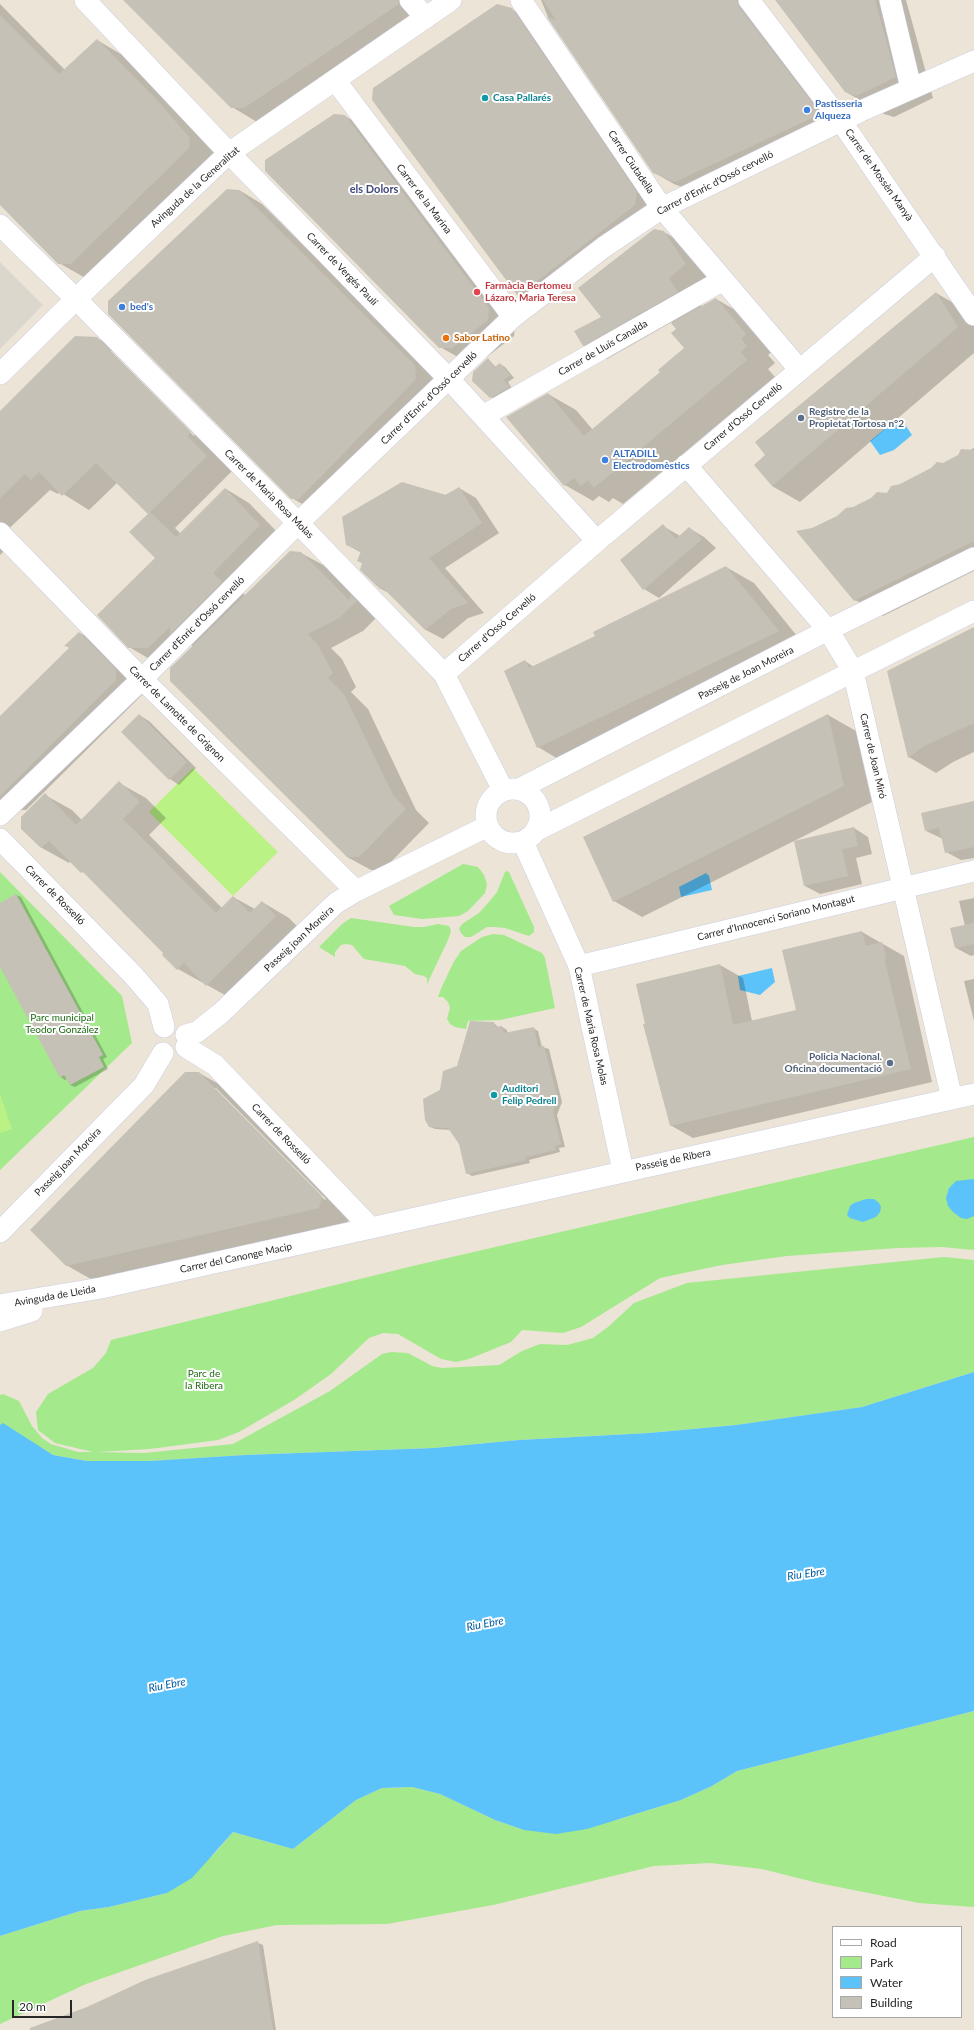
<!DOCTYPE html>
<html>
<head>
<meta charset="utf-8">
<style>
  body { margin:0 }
  #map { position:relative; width:974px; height:2030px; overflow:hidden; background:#ece4d6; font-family:Lato,sans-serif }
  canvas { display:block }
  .legend { position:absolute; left:832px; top:1926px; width:130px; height:92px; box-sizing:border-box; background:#fff; border:1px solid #a9a9a9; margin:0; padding:5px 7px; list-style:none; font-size:12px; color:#272727 }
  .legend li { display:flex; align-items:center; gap:8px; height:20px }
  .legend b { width:20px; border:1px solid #a9a9a9 }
  .scale { position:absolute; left:12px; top:2000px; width:60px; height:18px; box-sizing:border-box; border:2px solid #272727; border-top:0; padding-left:5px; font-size:12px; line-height:14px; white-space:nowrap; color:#272727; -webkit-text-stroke:3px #fff; paint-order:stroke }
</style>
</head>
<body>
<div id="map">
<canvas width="974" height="2030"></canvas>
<ul class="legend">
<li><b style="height:5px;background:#fff"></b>Road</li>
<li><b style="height:11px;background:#a4e98c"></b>Park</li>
<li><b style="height:11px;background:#5cc3fa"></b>Water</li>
<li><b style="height:11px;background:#c6c1b6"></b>Building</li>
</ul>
<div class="scale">20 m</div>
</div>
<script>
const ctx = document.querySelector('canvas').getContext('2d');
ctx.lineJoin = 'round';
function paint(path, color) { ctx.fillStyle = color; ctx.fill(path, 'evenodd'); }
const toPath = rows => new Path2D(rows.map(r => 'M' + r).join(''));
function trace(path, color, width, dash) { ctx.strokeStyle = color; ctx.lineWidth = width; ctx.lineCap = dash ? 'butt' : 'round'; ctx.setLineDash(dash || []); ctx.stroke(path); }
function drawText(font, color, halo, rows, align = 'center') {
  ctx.font = font + ' Lato,sans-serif'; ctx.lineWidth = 4; ctx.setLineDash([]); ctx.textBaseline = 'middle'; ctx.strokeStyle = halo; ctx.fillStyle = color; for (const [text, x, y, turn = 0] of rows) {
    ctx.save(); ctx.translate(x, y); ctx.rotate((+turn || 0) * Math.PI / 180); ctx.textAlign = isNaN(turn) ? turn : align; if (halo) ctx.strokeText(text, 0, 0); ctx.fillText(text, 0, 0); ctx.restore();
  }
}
paint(toPath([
  [463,864,478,867,484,875,487,884,485,893,468,911,459,916,422,919,394,915,389,906],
  [507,871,509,872,534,927,534,932,529,936,505,928,494,927,487,927,471,937,465,937,461,933,459,929,462,924,479,913,489,902,497,892,505,872],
  [0,872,122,996,132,1043,0,1170],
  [351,918,414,927,424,927,438,924,449,926,451,931,448,940,427,984,427,978,424,976,415,974,405,966,364,959,352,945,346,944,341,945,335,952,335,957,319,947,342,924],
  [493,934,504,935,542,953,545,958,555,1008,500,1020,468,1021,466,1029,455,1027,450,1024,447,1019,450,1008,448,1002,443,997,438,997,441,989,453,963,461,951,482,937],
  [974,1137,974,1250,942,1247,898,1248,787,1256,722,1265,660,1278,581,1327,563,1333,522,1330,511,1342,469,1359,456,1362,441,1359,398,1334,383,1333,369,1338,331,1374,294,1400,239,1432,218,1440,150,1449,96,1452,144,1453,233,1444,330,1391,382,1354,391,1352,408,1353,432,1366,442,1368,499,1365,522,1351,540,1344,567,1345,593,1338,608,1327,634,1303,687,1283,944,1257,974,1260,974,1372,862,1407,736,1425,649,1433,519,1440,434,1448,245,1455,149,1461,87,1461,53,1455,0,1425,0,1395,3,1394,19,1401,32,1426,42,1438,51,1444,78,1452,93,1452,55,1443,38,1430,36,1412,48,1394,93,1368,106,1353,111,1340,417,1265],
  [974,1711,974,1907,919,1903,818,1883,762,1869,710,1863,654,1866,493,1905,387,1924,277,1925,223,1936,86,1984,0,2024,0,1936,80,1911,109,1907,167,1893,214,1854,233,1832,293,1849,356,1800,382,1788,412,1787,440,1794,495,1820,524,1830,617,1820,681,1800,712,1786,737,1771]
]), '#a4e98c');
paint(toPath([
  [193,768,278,852,233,896,149,812],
  [0,1094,12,1129,0,1133]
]), '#bbf286');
paint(toPath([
  [0,262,43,305,0,349]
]), '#dbd7cd');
paint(toPath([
  [902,420,912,435,894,450,880,455,870,441,887,427],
  [706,873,709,876,712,890,681,897,679,887],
  [772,968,775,982,760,995,740,990,738,976],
  [974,1179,974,1216,967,1219,961,1218,953,1212,948,1206,946,1198,949,1188,956,1181],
  [866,1199,874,1199,879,1203,881,1207,880,1212,876,1217,863,1222,850,1218,847,1215,850,1206,854,1203],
  [974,1372,974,1711,737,1771,712,1786,681,1800,587,1829,556,1834,524,1830,495,1820,440,1794,412,1787,382,1788,356,1800,293,1849,233,1832,192,1878,167,1893,109,1907,80,1911,0,1936,0,1425,3,1423,53,1455,87,1461,149,1461,245,1455,434,1448,519,1440,649,1433,736,1425,862,1407]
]), '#5cc3fa');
paint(toPath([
  [125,0,401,0,414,14,257,122,232,107],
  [541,0,746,0,834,129,696,193,674,184,653,172,548,17],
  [776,0,906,0,933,98,894,117,884,114,846,92],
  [0,4,65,70,97,40,124,56,217,155,87,279,59,263,0,204],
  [511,9,531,20,655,204,537,306,519,295],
  [345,116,372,132,515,325,514,336,479,363,467,362,440,347],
  [239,190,262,204,437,379,314,511,292,498],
  [664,232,688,246,710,278,692,292,702,307,716,299,744,315,773,351,768,355,775,363,768,369,775,377,623,504,613,498,609,502,599,496,593,501,565,485,548,394,576,410,593,430,662,372,686,348,677,329,672,322,607,359,583,345],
  [936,293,964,309,974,325,974,353,800,502,772,486],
  [97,338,123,353,232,471,175,528,181,534,226,489,249,503,283,538,236,587,246,596,301,553,325,566,359,601,379,615,363,631,331,648,342,659,356,687,351,692,368,709,416,810,429,823,383,870,371,870,347,857,193,646,189,644,153,661,129,647,157,558,150,514,117,483,89,510,60,492,58,494,50,490,0,537,0,413],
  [109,351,112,351,195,435,194,436],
  [488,359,496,367,500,364,505,367,514,378,508,382,513,390,495,400,491,397],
  [974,448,974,571,883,616,855,600,813,529,887,494,901,485],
  [459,488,476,498,499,533,445,568,484,613,468,618,443,639,426,630,391,594,381,589,363,563,362,553,347,545],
  [663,526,680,536,689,528,704,537,716,548,659,598,644,589],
  [0,542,7,548,0,555],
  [726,567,754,583,806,647,565,763,538,747,525,661,534,667,596,637],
  [974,628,974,752,953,762,936,773,909,757],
  [80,633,105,648,142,685,142,695,26,810,17,810,0,801,0,718,70,648,66,646],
  [139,715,149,721,196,768,179,785,170,779,122,732],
  [828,715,856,731,872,802,642,917,614,901],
  [119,783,146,798,166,818,149,835,222,908,233,897,255,909,262,902,289,918,302,931,234,1000,178,969,165,953,88,876,70,861,69,863,42,848,22,829,45,795,72,810,82,820],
  [974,802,974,858,961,860,946,852,943,839,926,831],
  [854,828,868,837,872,854,856,858,862,884,820,894,805,886],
  [16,895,21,897,107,1057,103,1059,108,1069,75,1087,70,1085,67,1079,65,1080,61,1077,0,964,0,904],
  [974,898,974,955,971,956,956,948,965,926,959,901],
  [862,932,904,956,932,1082,693,1138,670,1125,720,965,743,978,752,1021,797,1011],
  [974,979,974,1021,964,981],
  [494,1023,499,1028,502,1027,507,1030,508,1034,533,1028,538,1031,542,1047,549,1049,562,1102,557,1115,565,1147,559,1148,560,1152,529,1160,530,1163,472,1176,467,1173,460,1144,451,1130,435,1129,430,1127,440,1091],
  [199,1073,228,1089,351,1214,347,1224,96,1282,66,1265],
  [214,1088,216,1088,326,1199,325,1200],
  [258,1943,263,1945,276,2030,32,2030]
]), '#0003');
paint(toPath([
  [123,0,398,0,399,4,244,108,231,108],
  [543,0,737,0,739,7,816,108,814,117,675,182,653,173,547,17,556,20],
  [775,0,875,0,896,77,856,96,845,92],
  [497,4,512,8,637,192,635,205,518,296,372,100,373,88],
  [0,15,59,74,97,39,155,98,190,138,189,148,71,264,58,264,0,205],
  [334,114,345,115,489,308,488,320,452,348,439,348,265,171,265,160],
  [227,189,239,190,415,365,416,379,299,499,291,499,108,314,108,301],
  [654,229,664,231,686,264,669,278,678,292,583,346,574,331,601,317,578,288],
  [936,292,958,327,772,486,754,465,765,455,755,442],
  [716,298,746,334,741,339,747,346,741,352,747,360,594,488,588,480,581,486,574,478,564,486,506,417,548,393,584,436,660,372,658,370,684,348,671,333,676,329,671,323],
  [75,336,97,337,191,432,187,436,207,456,148,514,96,463,62,496,39,472,31,480,25,474,0,498,0,411],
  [488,358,495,367,500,363,510,375,504,380,510,387,490,398,472,381,473,372],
  [961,449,974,450,974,541,854,601,796,531,812,528,837,516,846,508,853,507,871,498,877,492,887,493,891,486,900,484,931,468,937,462,943,463,958,455],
  [402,482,446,495,459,487,482,523,429,558,468,603,451,609,425,630,383,588,380,589,360,570,362,563,357,561,361,551,346,545,342,517],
  [225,488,260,525,213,573,222,582,170,634,170,627,148,648,128,648,97,615,155,558,129,532,150,512,176,537],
  [663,524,676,539,689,527,702,539,643,590,620,560],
  [290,551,301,552,349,600,351,595,357,601,339,618,308,634,318,645,333,673,328,678,344,694,393,795,406,809,359,857,347,857,170,681,170,668],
  [726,566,779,631,537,748,504,671,525,660,529,668,595,636,593,632],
  [974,627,974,723,924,746,908,758,887,671],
  [79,632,116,669,116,680,0,796,0,716,70,647,64,646],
  [139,714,187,762,169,780,121,732],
  [828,714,844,786,613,902,583,837],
  [119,781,140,802,123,819,216,913,233,896,250,913,262,901,276,916,206,986,184,963,177,970,162,955,163,953,83,872,81,873,49,841,41,848,21,829,21,817,45,793,76,825],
  [974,801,974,847,945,853,939,828,925,831,921,813],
  [854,827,858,846,842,849,848,876,804,886,794,841],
  [16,894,103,1055,99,1057,104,1067,70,1085,64,1075,60,1078,0,967,0,903],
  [974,923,974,944,955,948,950,928],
  [862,931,866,946,882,942,886,956,885,962,911,1069,670,1126,643,1024,645,1024,636,984,720,964,733,1025,796,1010,782,950],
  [470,1021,494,1022,495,1027,502,1026,504,1033,534,1027,538,1047,544,1046,558,1099,553,1112,561,1144,555,1146,556,1150,525,1157,526,1160,466,1174,459,1144,448,1128,429,1127,425,1120,423,1099,440,1090,443,1071,457,1066],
  [185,1072,199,1072,322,1196,319,1208,66,1266,30,1230],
  [258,1941,273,2030,30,2030,30,2028,87,2007,145,1980]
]), '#c6c1b6');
const minor = toPath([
  [85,0,229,153,449,379,597,541],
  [410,0,426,18],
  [521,0,662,208,799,369],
  [749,0,841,121,974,315],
  [890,0,911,88],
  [335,80,513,317],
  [0,225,76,299,298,523,444,674,503,790],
  [0,374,76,299,229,153,451,0],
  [483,416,723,280],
  [686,465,828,630,853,671,952,1099],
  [0,533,142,679,356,891],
  [444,674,597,541,935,256],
  '486 816a27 27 0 1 1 54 0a27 27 0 1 1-54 0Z',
  [519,789,828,630,974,558],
  [0,815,142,679,298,523,513,317,604,247,662,208,861,111,974,61],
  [537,830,974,611],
  [0,839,134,976,158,1004,164,1027],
  [523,842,579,966,623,1171],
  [579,966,974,871],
  [186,1035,197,1032,221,1013,336,903,356,891,488,826],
  [186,1047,215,1065,371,1228],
  [0,1232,144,1085,163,1053],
  [0,1305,101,1288,974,1094],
  [0,1321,32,1311]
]);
trace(minor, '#cbcee2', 22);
trace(minor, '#fff', 21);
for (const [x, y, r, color] of [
  [485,98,4,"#0f9aa8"],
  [807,110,4,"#3f7fe0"],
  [477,292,4,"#e0444e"],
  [122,307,4,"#3f7fe0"],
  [446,338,4,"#e8710a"],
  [801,418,4,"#5c6f8a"],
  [605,460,4,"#3f7fe0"],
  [890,1063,4,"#5c6f8a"],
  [494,1095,4,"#0f9aa8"]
]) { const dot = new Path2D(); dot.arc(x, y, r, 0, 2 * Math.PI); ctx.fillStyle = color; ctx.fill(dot); trace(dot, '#fff', 1.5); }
drawText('bold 10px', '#0d838f', '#fff', [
  ["Casa Pallarés",493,98],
  ["Auditori",502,1089],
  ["Felip Pedrell",502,1101]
], 'left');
drawText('bold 10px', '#366cbe', '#fff', [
  ["Pastisseria",815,104],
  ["Alqueza",815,116],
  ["bed's",130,307],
  ["ALTADILL",613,454],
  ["Electrodomèstics",613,466]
], 'left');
drawText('10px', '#272727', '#fff', [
  ["Carrer Ciutadella",631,162,56],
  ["Carrer de Mossèn Manyà",879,175,55],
  ["Carrer d'Enric d'Ossó cervelló",715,183,-27],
  ["Avinguda de la Generalitat",195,187,-42],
  ["Carrer de la Marina",424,199,53],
  ["Carrer de Vergés Paulí",342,269,46],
  ["Carrer de Lluís Canalda",603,348,-30],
  ["Carrer d'Enric d'Ossó cervelló",429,398,-44],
  ["Carrer d'Ossó Cervelló",743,417,-40],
  ["Carrer de Maria Rosa Molas",269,494,45],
  ["Carrer d'Enric d'Ossó cervelló",197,624,-45],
  ["Carrer d'Ossó Cervelló",497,628,-41],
  ["Passeig de Joan Moreira",746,673,-27],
  ["Carrer de Lamotte de Grignon",177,714,45],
  ["Carrer de Joan Miró",873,756,77],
  ["Carrer de Rosselló",55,895,45],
  ["Carrer d'Innocenci Soriano Montagut",776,918,-14],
  ["Passeig joan Moreira",299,939,-43],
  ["Carrer de Maria Rosa Molas",591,1026,77],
  ["Carrer de Rosselló",281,1134,46],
  ["Passeig de Ribera",673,1160,-12],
  ["Passeig joan Moreira",68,1162,-46],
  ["Carrer del Canonge Macip",236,1258,-12],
  ["Avinguda de Lleida",55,1296,-10]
]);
drawText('bold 10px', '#be3a42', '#fff', [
  ["Farmàcia Bertomeu",485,286],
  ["Lázaro, Maria Teresa",485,298]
], 'left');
drawText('bold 10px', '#c56008', '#fff', [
  ["Sabor Latino",454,338]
], 'left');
drawText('bold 10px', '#4e5e75', '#fff', [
  ["Registre de la",809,412],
  ["Propietat Tortosa n°2",809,424],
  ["Policia Nacional.",882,1057,"right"],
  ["Oficina documentació",882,1069,"right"]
], 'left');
drawText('10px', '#1c6912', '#fff', [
  ["Parc municipal",62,1018],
  ["Teodor González",62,1030],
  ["Parc de",204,1374],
  ["la Ribera",204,1386]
]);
drawText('bold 11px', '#43497b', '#fff', [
  ["els Dolors",374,189]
]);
drawText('italic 11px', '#005ca1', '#fff', [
  ["Riu Ebre",806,1574,-8],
  ["Riu Ebre",485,1624,-11],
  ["Riu Ebre",167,1685,-11]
]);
</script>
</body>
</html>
